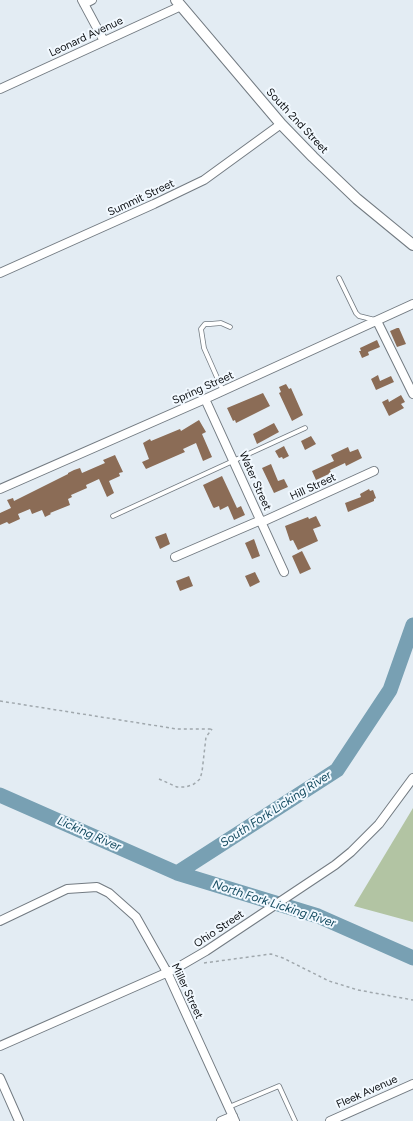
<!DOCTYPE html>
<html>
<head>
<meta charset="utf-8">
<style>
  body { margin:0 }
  canvas { display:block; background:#e3ecf3 }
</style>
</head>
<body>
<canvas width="413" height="1121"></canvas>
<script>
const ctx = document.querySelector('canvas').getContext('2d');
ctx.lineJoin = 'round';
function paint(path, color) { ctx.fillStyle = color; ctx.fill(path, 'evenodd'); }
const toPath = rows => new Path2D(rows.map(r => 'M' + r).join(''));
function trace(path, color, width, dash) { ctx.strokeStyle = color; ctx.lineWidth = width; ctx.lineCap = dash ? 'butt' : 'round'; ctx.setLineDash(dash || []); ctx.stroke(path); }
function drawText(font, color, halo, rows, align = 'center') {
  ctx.font = font + ' Figtree,sans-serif'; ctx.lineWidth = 4; ctx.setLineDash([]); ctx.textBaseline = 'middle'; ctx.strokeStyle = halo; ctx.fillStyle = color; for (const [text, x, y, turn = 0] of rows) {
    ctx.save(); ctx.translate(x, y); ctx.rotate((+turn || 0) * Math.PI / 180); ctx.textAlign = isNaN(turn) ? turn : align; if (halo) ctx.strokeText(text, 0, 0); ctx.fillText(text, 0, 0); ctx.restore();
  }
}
paint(toPath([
  [413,808,413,922,354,906]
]), '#b2c4a3');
trace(toPath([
  [0,795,177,873,318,916,413,958],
  [177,873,337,770,390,690,413,625]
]), '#78a0b3', 15);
paint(toPath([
  [397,328,399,328,406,344,397,347,390,331],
  [377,340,380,347,368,352,369,355,362,358,359,351,361,351,360,348],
  [378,375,380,381,391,376,394,382,376,390,371,379],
  [286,384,289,389,291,388,303,415,292,421,279,393,281,392,279,387],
  [263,393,270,406,236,423,235,420,233,421,227,408],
  [401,395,405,402,401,404,404,408,389,416,382,402,388,399,389,402],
  [199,420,206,432,202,434,212,457,203,461,196,443,183,449,185,452,146,469,142,462,149,459,143,443,150,439,151,441,180,429,181,431],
  [274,423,279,432,257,444,253,434],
  [311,436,316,444,305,450,301,441],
  [284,446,289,456,283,459,282,457,279,458,275,451],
  [348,447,350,452,358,449,362,458,346,466,345,463,330,470,331,473,316,480,312,471,334,461,331,455],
  [115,455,123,472,119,473,120,476,109,481,114,493,107,497,99,479,86,485,87,488,71,495,72,497,68,499,70,505,50,513,51,514,45,517,42,510,32,514,30,509,18,514,20,519,9,524,7,522,0,525,0,513,11,508,7,500,13,498,14,501,68,474,68,473,74,470,80,468,82,473,105,463,103,460],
  [271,464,278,481,284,479,288,487,274,493,262,468],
  [222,476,237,508,241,506,245,515,234,520,228,506,220,510,219,506,214,508,213,507,203,485],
  [369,489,370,491,373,490,376,498,374,499,374,501,348,512,345,503,361,497,360,494],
  [316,516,321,526,313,529,318,541,298,550,293,540,290,541,285,526,308,517,309,519],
  [166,533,170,544,160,549,155,537],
  [254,539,260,556,252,559,245,543],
  [302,551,311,569,300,574,292,556],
  [255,572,260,582,250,587,245,576],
  [189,576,193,586,180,591,176,581]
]), '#8b6c56');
const service = toPath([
  [339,278,356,313,359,316,375,320],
  [223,391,204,348,201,329,205,324,210,324,221,323,230,327],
  [113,516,305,428],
  [229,1107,279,1086,295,1121]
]);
const minor = toPath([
  [82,0,104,41],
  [84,4,92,0],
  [0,89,181,6],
  [0,273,154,204,204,180,281,124],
  [377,321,413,394],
  [205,399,284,572],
  [0,489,205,399,413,304],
  [262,522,374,471],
  [175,557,261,520],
  [0,921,67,889,97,887,109,893,136,917,167,972,235,1121],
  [0,1046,175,969,206,951,335,865,351,852,379,824,413,778],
  [0,1078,19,1121],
  [221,1121,233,1116],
  [330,1121,413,1084]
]);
const tertiary = toPath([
  [176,0,281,124,313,157,357,199,413,245]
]);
trace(service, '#737b82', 5.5);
trace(minor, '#737b82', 10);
trace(tertiary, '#737b82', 12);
trace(toPath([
  [0,701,177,729,212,729],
  [159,779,177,787,186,787,194,784,200,779,202,772,206,737,212,729],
  [204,963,271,954,283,958,329,981,358,990,413,1000]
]), '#a0a8ad', 1.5, [3, 3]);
trace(service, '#fff', 4);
trace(minor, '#fff', 8);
trace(tertiary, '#fff', 10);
drawText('11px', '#0b0e11', '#f2f9ff', [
  ["Leonard Avenue",86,37,-25],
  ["South 2nd Street",297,121,47],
  ["Summit Street",141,198,-25],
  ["Spring Street",203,388,-24],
  ["Water Street",255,481,66],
  ["Hill Street",313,487,-25],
  ["Ohio Street",219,929,-34],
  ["Miller Street",187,991,65],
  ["Fleek Avenue",367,1092,-24]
]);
drawText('italic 12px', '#134a5f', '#f2f9ff', [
  ["South Fork Licking River",276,809,-33],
  ["Licking River",89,834,24],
  ["North Fork Licking River",274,904,18]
]);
</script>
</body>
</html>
